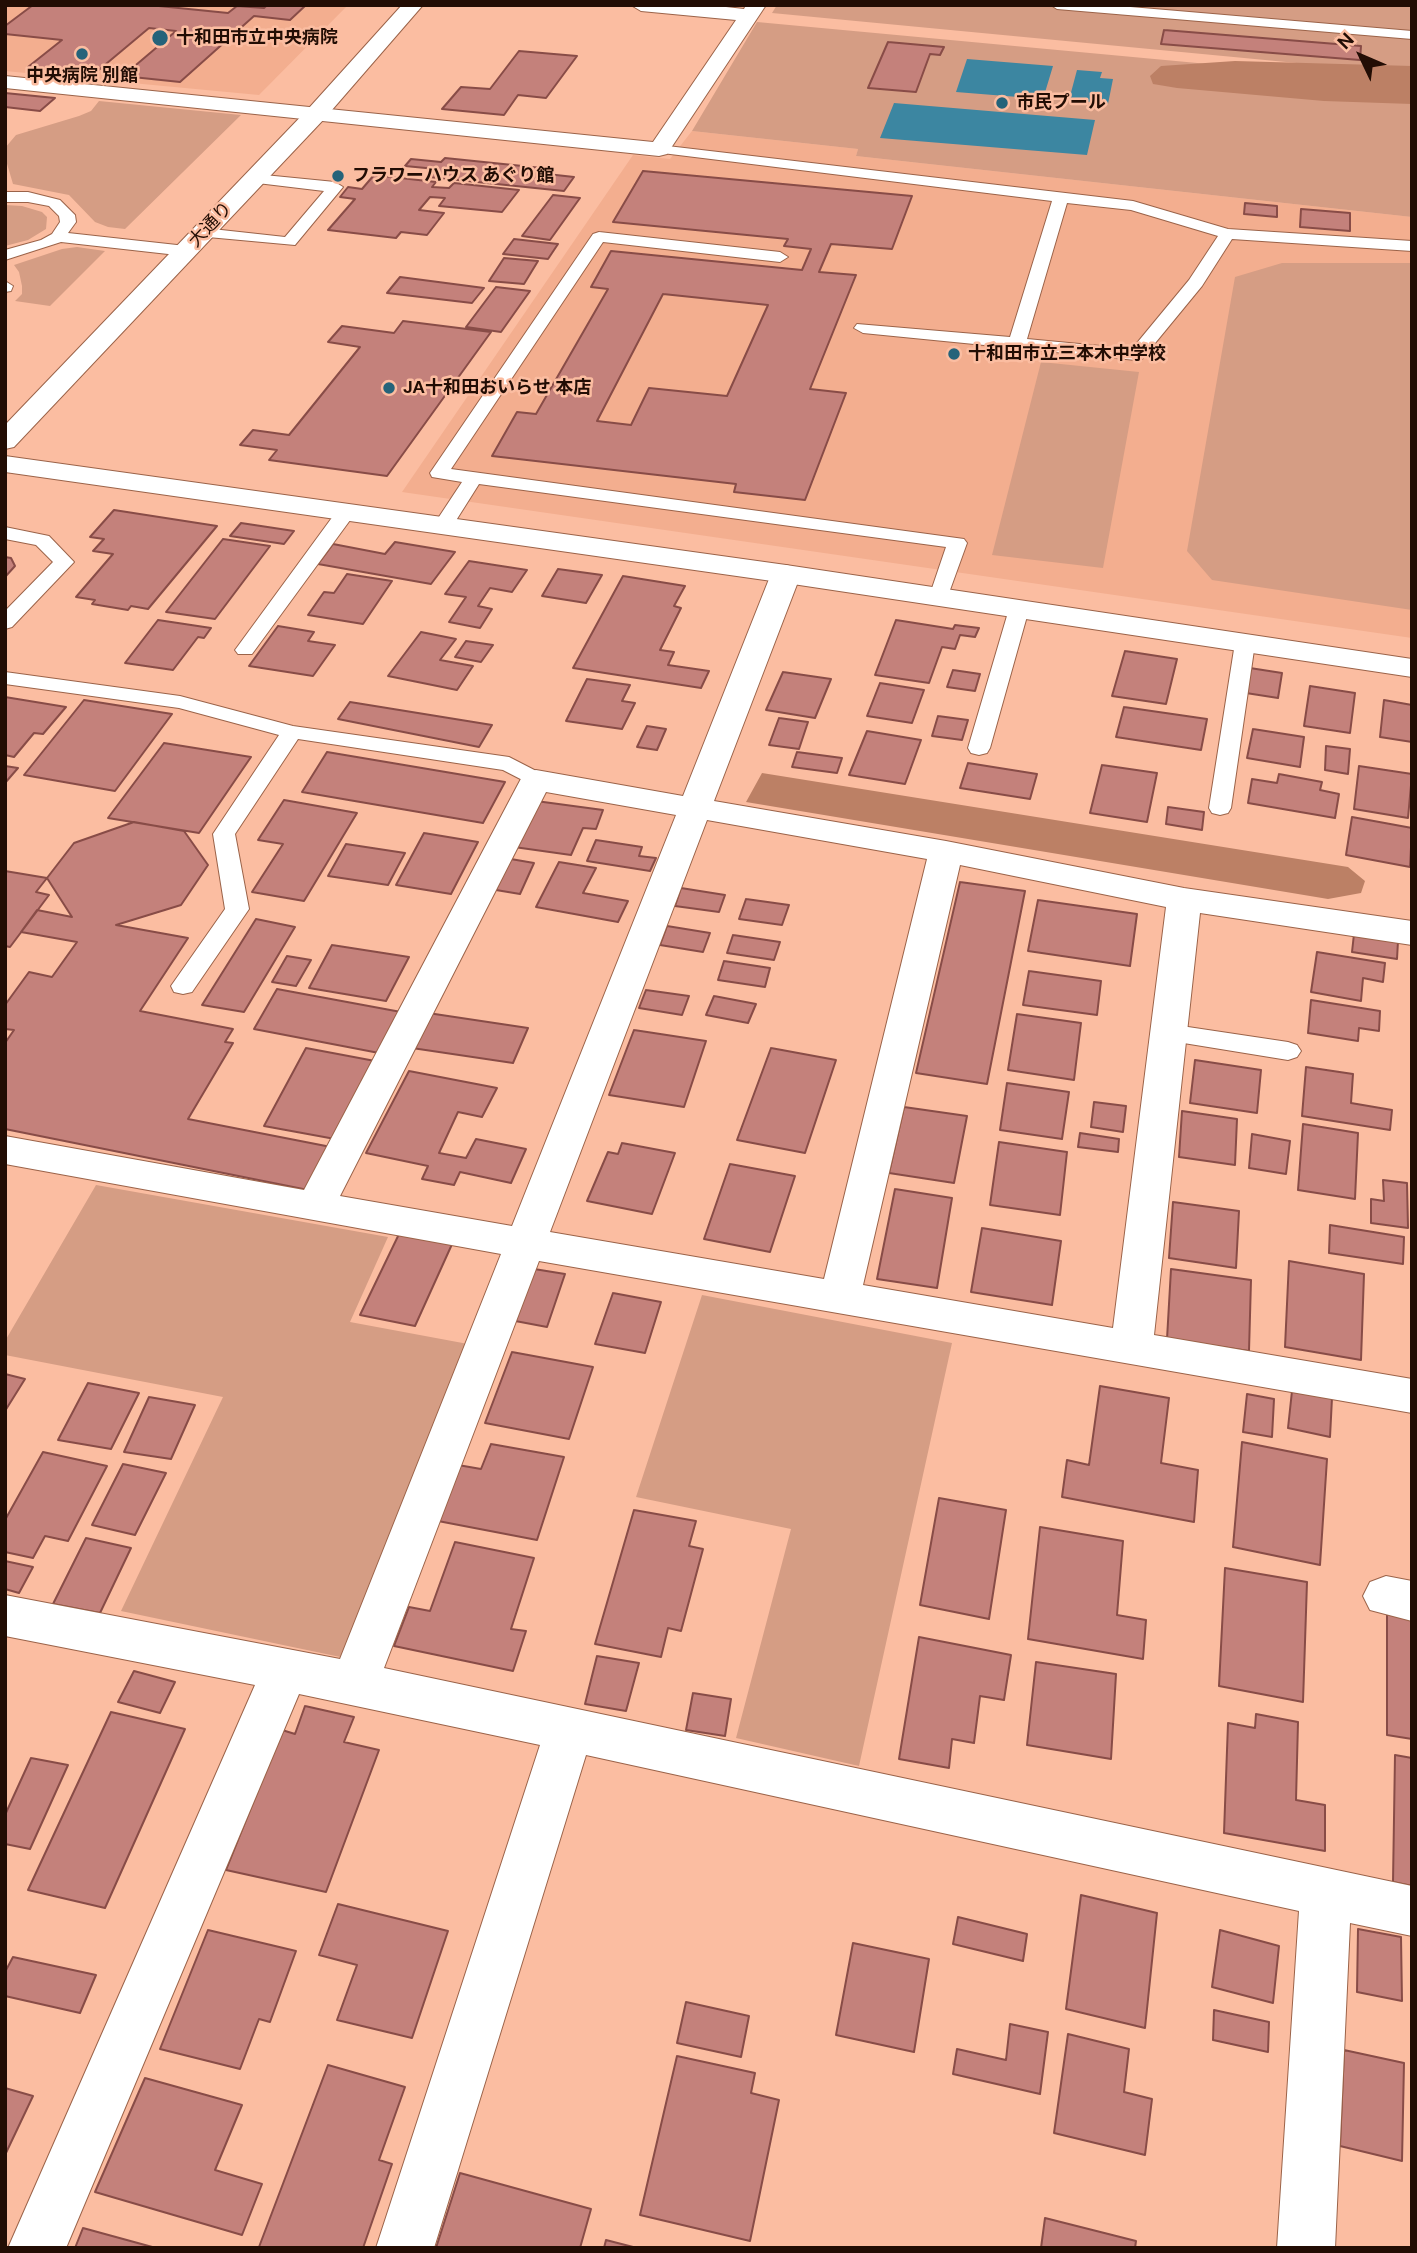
<!DOCTYPE html>
<html>
<head>
<meta charset="utf-8">
<style>
  body { margin:0 }
  #map { position:relative; width:1417px; height:2253px; overflow:hidden; background:#fbbda1; font-family:"DM Sans",sans-serif }
  canvas { display:block }
  .frame { position:absolute; inset:0; border:7px solid #220d04; pointer-events:none }
  .north { position:absolute; left:1326px; top:21px; width:70px; height:70px; -webkit-text-stroke:5px #fbbda1; paint-order:stroke; rotate:314deg; font-size:19px; font-weight:700; line-height:28px; text-align:center; color:#220d04 }
  .north::after { content:''; display:block; margin:auto; width:24px; height:32px; background:#220d04; clip-path:polygon(50% 0,100% 100%,50% 72%,0 100%) }
</style>
</head>
<body>
<div id="map">
<canvas width="1417" height="2253"></canvas>
<div class="frame"></div>
<div class="north">N</div>
</div>
<script>
const ctx = document.querySelector('canvas').getContext('2d');
ctx.lineJoin = 'round';
function paint(path, color) { ctx.fillStyle = color; ctx.fill(path, 'evenodd'); }
const toPath = rows => new Path2D(rows.map(r => 'M' + r).join(''));
function trace(path, color, width, dash) { ctx.strokeStyle = color; ctx.lineWidth = width; ctx.lineCap = dash ? 'butt' : 'round'; ctx.setLineDash(dash || []); ctx.stroke(path); }
function drawText(font, color, halo, rows, align = 'center') {
  ctx.font = font + ' "DM Sans","Noto Sans JP",sans-serif'; ctx.lineWidth = 5; ctx.setLineDash([]); ctx.textBaseline = 'middle'; ctx.strokeStyle = halo; ctx.fillStyle = color; for (const [text, x, y, turn = 0] of rows) {
    ctx.save(); ctx.translate(x, y); ctx.rotate((+turn || 0) * Math.PI / 180); ctx.textAlign = isNaN(turn) ? turn : align; if (halo) ctx.strokeText(text, 0, 0); ctx.fillText(text, 0, 0); ctx.restore();
  }
}
paint(toPath([
  [5,5,348,5,259,95,5,71],
  [692,131,858,149,856,156,1412,217,1412,638,402,492,633,155,670,159]
]), '#f3ae8f');
paint(toPath([
  [777,5,1412,5,1412,74,772,13],
  [757,22,1412,83,1412,217,856,156,858,149,692,131],
  [99,101,241,115,125,229,108,227,95,222,69,195,13,184,5,157,5,148,16,135,79,116,91,111],
  [5,205,22,206,42,212,47,217,46,229,28,240,5,246],
  [77,247,105,251,50,306,15,301,22,294,22,286,19,272,14,265,62,249],
  [1282,263,1412,263,1412,610,1212,580,1187,551,1235,277],
  [1041,362,1139,372,1103,568,992,555],
  [96,1185,388,1237,350,1322,468,1344,345,1658,121,1611,223,1397,5,1355,5,1341],
  [702,1295,952,1343,859,1766,736,1738,791,1529,636,1497]
]), '#d59d84');
paint(toPath([
  [1235,61,1412,66,1412,104,1324,101,1177,88,1153,84,1150,76,1161,66],
  [762,773,1348,867,1365,881,1361,893,1328,899,746,802]
]), '#bc8065');
paint(toPath([
  [967,59,1053,66,1043,99,956,92],
  [1077,70,1102,72,1100,78,1113,79,1108,104,1069,100],
  [894,103,1095,120,1087,155,880,138]
]), '#3c86a1');
const building = toPath([
  [33,5,149,5,228,13,237,6,264,8,267,5,306,5,290,20,254,16,180,82,123,76,176,31,149,28,94,74,28,67,62,40,5,34,5,26,33,5],
  [1164,30,1361,46,1360,60,1161,44,1164,30],
  [888,42,944,47,940,55,930,54,916,92,868,88,888,42],
  [519,51,577,56,546,98,518,95,504,115,442,109,461,87,490,89,519,51],
  [5,93,55,98,40,111,5,107,5,93],
  [445,158,542,168,538,173,574,177,564,191,429,177,436,169,405,166,411,159,441,162,445,158],
  [643,171,912,196,892,249,831,244,819,272,856,275,810,389,846,393,805,500,734,492,736,484,492,456,517,412,536,414,608,289,591,287,611,251,802,270,811,249,784,246,788,239,613,222,643,171],
  [663,294,768,305,727,396,649,388,631,425,597,421,663,294],
  [374,175,436,182,432,187,449,188,454,183,519,190,502,212,439,206,445,198,430,197,419,210,444,213,427,235,401,232,396,238,328,230,355,199,340,197,348,187,362,189,374,175],
  [553,195,580,198,550,240,522,236,553,195],
  [1245,203,1277,206,1277,217,1244,214,1245,203],
  [1301,209,1350,213,1350,231,1300,227,1301,209],
  [514,239,558,244,548,259,503,254,514,239],
  [504,258,538,261,524,284,489,281,504,258],
  [400,277,484,288,472,303,387,293,400,277],
  [496,287,530,291,501,332,466,327,496,287],
  [403,321,491,332,387,476,269,460,277,450,240,445,253,430,289,435,360,347,328,342,342,326,394,333,403,321],
  [114,510,217,526,148,609,131,606,128,610,92,604,95,600,76,597,113,554,93,551,104,539,90,537,114,510],
  [241,523,294,531,284,544,230,536,241,523],
  [223,539,270,546,215,619,166,612,223,539],
  [395,542,455,552,431,584,318,564,333,544,385,554,395,542],
  [5,557,11,558,15,566,5,577,5,557],
  [469,561,527,570,512,592,490,588,478,606,492,609,480,628,449,622,466,597,445,594,469,561],
  [558,569,602,575,586,603,542,596,558,569],
  [347,574,392,581,363,624,308,615,324,592,334,593,347,574],
  [623,576,685,586,674,606,681,608,660,650,674,652,668,665,709,671,701,688,573,668,623,576],
  [158,620,211,628,204,638,198,637,173,670,125,663,158,620],
  [896,620,953,629,955,625,979,628,975,637,960,635,955,649,942,647,929,683,875,675,896,620],
  [278,626,314,632,308,641,335,645,313,676,249,666,278,626],
  [421,632,456,639,440,660,473,666,457,690,388,676,421,632],
  [466,641,493,645,481,662,455,657,466,641],
  [1125,651,1177,659,1166,704,1112,696,1125,651],
  [1250,668,1282,673,1278,698,1246,693,1250,668],
  [953,670,980,674,975,691,947,687,953,670],
  [783,672,831,679,815,718,766,710,783,672],
  [587,679,630,685,622,701,635,703,622,729,566,721,587,679],
  [880,683,924,690,912,723,867,716,880,683],
  [1310,686,1355,693,1350,733,1304,726,1310,686],
  [5,697,66,707,43,734,34,733,14,757,5,755,5,697],
  [84,700,172,714,115,791,24,775,84,700],
  [1384,700,1412,705,1412,742,1380,737,1384,700],
  [350,702,492,725,479,747,338,719,350,702],
  [1124,707,1207,719,1201,750,1116,737,1124,707],
  [938,716,968,720,962,740,932,736,938,716],
  [779,718,808,722,799,749,769,745,779,718],
  [647,726,666,729,657,750,637,747,647,726],
  [1253,729,1304,737,1300,767,1247,758,1253,729],
  [867,731,921,740,905,784,849,775,867,731],
  [164,743,251,757,199,833,108,818,164,743],
  [1326,746,1350,749,1348,774,1325,770,1326,746],
  [327,752,505,782,483,823,302,792,327,752],
  [797,752,842,758,837,773,792,767,797,752],
  [968,763,1037,774,1030,799,960,788,968,763],
  [1102,765,1157,773,1147,822,1090,813,1102,765],
  [5,766,18,768,5,783,5,766],
  [1359,766,1412,774,1408,818,1354,809,1359,766],
  [1279,774,1322,782,1320,790,1339,794,1335,818,1248,803,1252,779,1277,783,1279,774],
  [284,800,357,813,304,901,252,892,283,844,258,840,284,800],
  [536,801,603,810,596,829,583,828,571,855,514,847,536,801],
  [1168,807,1204,812,1202,830,1166,824,1168,807],
  [1352,817,1412,828,1410,867,1346,855,1352,817],
  [134,822,184,831,208,865,181,905,116,925,188,938,140,1011,233,1029,225,1042,233,1043,188,1119,331,1147,308,1190,5,1129,5,1043,14,1030,5,1029,5,1005,29,972,52,977,77,942,21,932,37,910,72,917,47,878,74,843,134,822],
  [424,833,478,842,451,894,396,885,424,833],
  [596,840,642,847,639,856,656,858,650,871,587,861,596,840],
  [346,844,405,853,388,885,328,876,346,844],
  [505,858,534,863,520,894,490,889,505,858],
  [559,862,596,868,583,893,628,901,618,922,536,907,559,862],
  [5,871,47,878,36,892,49,895,10,947,5,946,5,871],
  [960,882,1025,891,987,1084,916,1073,960,882],
  [681,888,725,895,719,912,675,906,681,888],
  [746,899,789,905,782,925,739,919,746,899],
  [1038,900,1137,914,1130,966,1028,951,1038,900],
  [256,919,295,927,244,1012,202,1005,256,919],
  [667,926,710,933,703,952,660,945,667,926],
  [1354,934,1398,941,1397,959,1352,952,1354,934],
  [733,935,780,942,774,960,727,953,733,935],
  [332,945,409,957,386,1001,309,988,332,945],
  [1317,952,1385,963,1383,982,1363,978,1361,1001,1311,992,1317,952],
  [287,956,311,960,296,986,272,982,287,956],
  [724,961,770,968,765,987,718,980,724,961],
  [1029,971,1101,981,1097,1015,1023,1005,1029,971],
  [277,989,401,1012,379,1053,254,1029,277,989],
  [646,990,689,996,682,1015,639,1008,646,990],
  [714,996,756,1004,748,1023,706,1015,714,996],
  [1311,1000,1380,1011,1379,1031,1359,1028,1358,1041,1308,1033,1311,1000],
  [428,1013,528,1028,513,1063,412,1048,428,1013],
  [1017,1014,1081,1023,1074,1080,1008,1070,1017,1014],
  [634,1030,706,1041,684,1107,609,1095,634,1030],
  [306,1048,375,1061,335,1139,264,1126,306,1048],
  [771,1048,836,1060,805,1153,737,1140,771,1048],
  [1195,1060,1261,1070,1257,1113,1190,1103,1195,1060],
  [1306,1067,1353,1074,1351,1103,1392,1110,1390,1130,1302,1116,1306,1067],
  [409,1071,497,1088,482,1117,458,1112,439,1153,466,1158,476,1139,526,1149,511,1183,460,1172,454,1185,422,1179,428,1166,366,1153,409,1071],
  [1007,1083,1069,1092,1062,1139,1000,1130,1007,1083],
  [1094,1102,1126,1106,1123,1132,1091,1127,1094,1102],
  [904,1107,967,1116,954,1183,889,1173,904,1107],
  [1182,1111,1237,1119,1235,1165,1179,1157,1182,1111],
  [1303,1124,1358,1133,1355,1199,1298,1190,1303,1124],
  [1080,1133,1119,1139,1118,1152,1078,1147,1080,1133],
  [1252,1134,1290,1141,1286,1174,1249,1168,1252,1134],
  [999,1142,1067,1152,1060,1215,990,1205,999,1142],
  [622,1143,675,1153,652,1214,587,1201,608,1152,618,1154,622,1143],
  [730,1164,795,1176,770,1252,704,1239,730,1164],
  [1383,1180,1407,1183,1408,1228,1371,1223,1371,1199,1384,1201,1383,1180],
  [895,1189,952,1198,937,1288,877,1279,895,1189],
  [1173,1202,1239,1211,1236,1268,1169,1258,1173,1202],
  [1330,1225,1404,1237,1403,1264,1329,1253,1330,1225],
  [982,1228,1061,1241,1052,1305,971,1292,982,1228],
  [400,1232,453,1242,415,1326,360,1315,400,1232],
  [1289,1261,1364,1274,1361,1360,1285,1347,1289,1261],
  [528,1268,565,1274,547,1327,510,1320,528,1268],
  [1171,1269,1251,1280,1249,1351,1167,1339,1171,1269],
  [613,1293,661,1302,645,1353,595,1344,613,1293],
  [512,1352,593,1367,569,1439,485,1423,512,1352],
  [5,1374,25,1379,5,1411,5,1374],
  [88,1383,139,1393,111,1449,58,1440,88,1383],
  [1100,1386,1169,1398,1161,1463,1198,1470,1194,1522,1062,1497,1067,1460,1089,1465,1100,1386],
  [1292,1391,1332,1398,1330,1437,1288,1428,1292,1391],
  [1247,1394,1274,1399,1272,1437,1243,1432,1247,1394],
  [149,1397,195,1405,171,1459,124,1452,149,1397],
  [1242,1442,1327,1459,1320,1565,1233,1547,1242,1442],
  [491,1444,564,1457,537,1540,438,1521,458,1465,481,1469,491,1444],
  [43,1452,107,1466,68,1541,45,1536,33,1558,5,1552,5,1520,43,1452],
  [123,1464,166,1473,135,1535,92,1525,123,1464],
  [939,1498,1006,1510,989,1619,920,1605,939,1498],
  [634,1510,696,1521,689,1546,703,1549,681,1631,668,1628,661,1657,595,1644,634,1510],
  [1040,1527,1123,1541,1117,1615,1146,1620,1143,1659,1028,1639,1040,1527],
  [86,1538,131,1548,100,1613,53,1604,86,1538],
  [455,1542,534,1558,511,1629,526,1631,513,1671,394,1646,409,1607,430,1611,455,1542],
  [5,1561,33,1567,19,1593,5,1589,5,1561],
  [1225,1568,1307,1582,1303,1702,1219,1686,1225,1568],
  [1387,1612,1412,1616,1412,1739,1387,1735,1387,1612],
  [919,1637,1011,1655,1004,1700,980,1696,974,1743,952,1739,949,1768,899,1759,919,1637],
  [597,1656,639,1663,626,1711,585,1704,597,1656],
  [1036,1662,1116,1674,1111,1759,1027,1745,1036,1662],
  [134,1671,175,1682,160,1713,118,1702,134,1671],
  [693,1693,731,1699,725,1736,686,1730,693,1693],
  [305,1706,354,1717,344,1742,379,1750,326,1892,226,1870,282,1730,295,1734,305,1706],
  [111,1712,185,1729,105,1908,28,1890,111,1712],
  [1256,1714,1298,1722,1296,1800,1325,1805,1325,1851,1224,1833,1228,1723,1255,1728,1256,1714],
  [1395,1755,1412,1758,1412,1886,1393,1882,1395,1755],
  [31,1758,68,1765,30,1849,5,1844,5,1815,31,1758],
  [1081,1895,1157,1913,1145,2028,1066,2009,1081,1895],
  [338,1904,448,1931,412,2038,337,2020,357,1965,319,1955,338,1904],
  [958,1917,1027,1934,1023,1961,953,1944,958,1917],
  [1358,1929,1401,1937,1402,2001,1357,1992,1358,1929],
  [208,1930,296,1951,270,2022,259,2019,240,2069,160,2049,208,1930],
  [1220,1930,1279,1946,1273,2003,1212,1987,1220,1930],
  [853,1943,929,1959,914,2052,836,2035,853,1943],
  [13,1957,96,1975,80,2013,5,1996,5,1972,13,1957],
  [686,2002,749,2016,741,2057,677,2043,686,2002],
  [1214,2010,1269,2022,1268,2052,1213,2040,1214,2010],
  [1010,2024,1048,2032,1040,2094,953,2074,957,2049,1006,2060,1010,2024],
  [1068,2034,1129,2049,1124,2092,1152,2099,1145,2155,1054,2133,1068,2034],
  [1344,2050,1404,2063,1402,2161,1340,2146,1344,2050],
  [677,2056,755,2073,751,2093,779,2100,750,2241,640,2215,677,2056],
  [328,2065,405,2087,379,2160,392,2164,363,2248,259,2247,328,2065],
  [145,2078,242,2105,215,2170,262,2184,242,2235,95,2192,145,2078],
  [5,2088,33,2096,5,2155,5,2088],
  [460,2173,591,2209,580,2248,436,2248,460,2173],
  [1045,2218,1136,2241,1135,2248,1041,2248,1045,2218],
  [83,2228,156,2248,75,2248,83,2228],
  [606,2240,637,2248,604,2248,606,2240]
]);
paint(building, '#c4817b');
trace(building, '#884c47', 2);
const lane = toPath([
  [1051,5,1107,5,1412,31,1412,39,1057,9,1051,5],
  [659,145,1133,201,1228,229,1412,241,1412,251,1232,239,1202,286,1142,359,1136,360,863,333,854,328,857,324,1010,337,1052,201,654,152,652,149,659,145],
  [1067,203,1131,210,1218,236,1189,280,1132,349,1027,339,1067,203],
  [254,174,335,182,343,187,295,245,197,236,195,233,203,228,285,237,324,191,249,182,246,179,254,174],
  [5,192,28,192,60,200,75,215,76,222,68,233,186,246,194,251,186,256,61,242,5,260,5,250,41,240,52,234,60,222,59,216,49,206,28,202,5,202,5,192],
  [599,232,780,252,788,257,780,262,603,242,451,469,964,539,967,543,946,601,932,601,929,597,946,547,479,484,450,530,436,530,433,526,462,482,432,477,430,473,593,234,599,232],
  [5,281,13,286,11,291,5,292,5,281],
  [346,506,356,512,252,654,238,654,235,650,238,646,339,508,346,506],
  [5,527,49,536,74,562,12,627,5,629,5,611,53,562,36,545,5,539,5,527],
  [1019,603,1026,605,1029,609,990,748,987,753,979,755,971,753,968,748,1009,609,1012,605,1019,603],
  [1245,637,1252,639,1255,643,1231,808,1228,813,1220,815,1212,813,1209,808,1235,643,1238,639,1245,637],
  [5,672,180,696,293,726,509,757,544,775,547,780,544,785,536,787,503,770,298,739,235,834,249,909,192,992,183,994,174,992,171,986,225,909,213,834,279,735,179,708,5,684,5,672],
  [1168,1024,1288,1042,1297,1045,1301,1051,1297,1057,1288,1060,1159,1039,1155,1033,1159,1027,1168,1024]
]);
const street = toPath([
  [631,5,708,5,744,9,746,5,766,5,667,154,659,156,5,88,5,76,653,142,736,20,641,11,631,5],
  [786,565,796,568,801,574,714,801,946,841,1184,888,1412,921,1412,945,1200,913,1154,1335,1412,1379,1412,1413,539,1261,384,1668,1412,1886,1412,1936,1350,1923,1335,2248,1277,2248,1299,1911,586,1755,434,2248,376,2248,540,1745,299,1694,66,2248,8,2248,255,1685,5,1636,5,1595,340,1659,501,1254,5,1164,5,1136,304,1190,524,773,536,770,683,796,771,574,776,568,786,565],
  [546,792,676,815,512,1226,340,1196,546,792],
  [707,820,927,859,824,1279,550,1232,707,820],
  [960,865,1166,907,1113,1328,863,1285,960,865],
  [1386,1576,1412,1581,1412,1621,1370,1610,1363,1596,1370,1582,1386,1576]
]);
const secondary = toPath([
  [402,5,423,5,325,118,14,447,5,449,5,425,309,108,402,5],
  [5,456,786,565,1412,659,1412,677,786,583,5,472,5,456]
]);
trace(lane, '#9b6349', 2);
trace(street, '#9b6349', 2);
trace(secondary, '#9b6349', 2);
paint(lane, '#fff');
paint(street, '#fff');
paint(secondary, '#fff');
for (const [x, y, r, color] of [
  [160,38,9,"#25637a"],
  [82,54,7,"#25637a"],
  [1002,103,7,"#25637a"],
  [338,176,7,"#25637a"],
  [954,354,7,"#25637a"],
  [389,388,7,"#25637a"]
]) { const dot = new Path2D(); dot.arc(x, y, r, 0, 2 * Math.PI); ctx.fillStyle = color; ctx.fill(dot); trace(dot, '#fbbda1', 2.5); }
drawText('bold 18px', '#220d04', '#fbbda1', [
  ["十和田市立中央病院",176,38],
  ["中央病院 別館",82,76,"center"],
  ["市民プール",1016,103],
  ["フラワーハウス あぐり館",352,176],
  ["十和田市立三本木中学校",968,354],
  ["JA十和田おいらせ 本店",403,388]
], 'left');
drawText('18px', '#220d04', '#fbbda1', [
  ["大通り",211,225,-47]
]);
</script>
</body>
</html>
